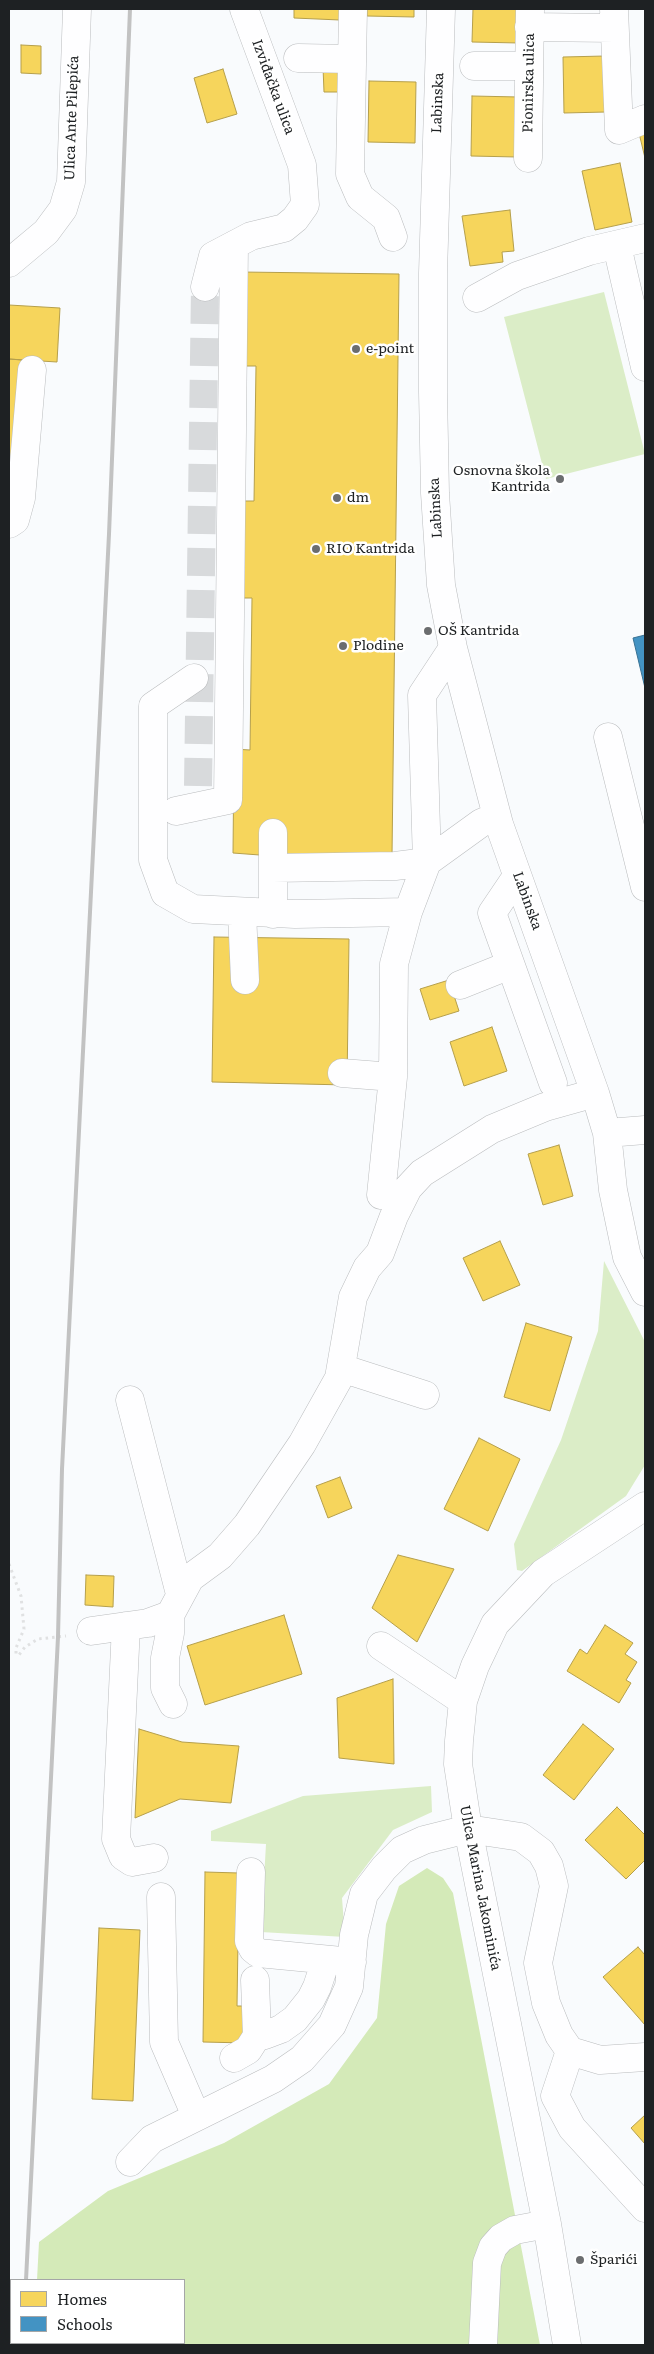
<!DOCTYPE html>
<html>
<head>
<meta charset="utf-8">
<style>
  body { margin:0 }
  #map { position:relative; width:654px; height:2354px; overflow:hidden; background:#f9fbfd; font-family:Literata,serif }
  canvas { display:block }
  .frame { position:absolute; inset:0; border:10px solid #1e2123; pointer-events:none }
  .legend { position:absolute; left:10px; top:2279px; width:175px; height:65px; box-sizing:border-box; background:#fff; border:1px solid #a5a6a7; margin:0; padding:6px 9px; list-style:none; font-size:15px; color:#1e2123 }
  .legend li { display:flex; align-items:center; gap:10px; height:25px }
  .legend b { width:25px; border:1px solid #a5a6a7 }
</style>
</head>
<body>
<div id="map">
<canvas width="654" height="2354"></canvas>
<div class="frame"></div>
<ul class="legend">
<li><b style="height:14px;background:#f6d55c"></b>Homes</li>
<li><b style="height:14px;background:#4393c3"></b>Schools</li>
</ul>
</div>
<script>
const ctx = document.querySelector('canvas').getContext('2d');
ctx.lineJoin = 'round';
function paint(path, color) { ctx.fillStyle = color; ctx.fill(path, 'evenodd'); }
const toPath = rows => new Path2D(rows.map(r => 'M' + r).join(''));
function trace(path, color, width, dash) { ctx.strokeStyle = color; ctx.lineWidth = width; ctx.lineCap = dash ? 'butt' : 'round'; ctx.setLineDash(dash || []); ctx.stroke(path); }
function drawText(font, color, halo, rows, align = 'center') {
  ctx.font = font + ' Literata,serif'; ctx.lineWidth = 5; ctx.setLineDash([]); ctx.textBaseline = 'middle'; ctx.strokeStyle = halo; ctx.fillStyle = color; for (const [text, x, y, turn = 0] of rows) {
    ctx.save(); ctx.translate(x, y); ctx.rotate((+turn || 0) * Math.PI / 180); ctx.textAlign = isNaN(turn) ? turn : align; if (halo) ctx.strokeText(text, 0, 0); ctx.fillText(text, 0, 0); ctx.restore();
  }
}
paint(toPath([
  [604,292,645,454,546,479,504,317],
  [604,1261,645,1342,645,1465,626,1496,522,1571,517,1570,514,1544,561,1440,598,1331],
  [431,1786,432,1812,393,1830,342,1898,345,1937,261,1932,266,1844,211,1841,211,1831,303,1796]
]), '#dbedc7');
paint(toPath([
  [427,1868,443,1878,453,1893,540,2345,35,2345,35,2343,184,2343,184,2280,37,2280,39,2242,108,2191,224,2143,329,2084,377,2018,386,1924,399,1886]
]), '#d4eab8');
const homes = toPath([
  [294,9,341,9,340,20,294,18,294,9],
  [367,9,414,9,414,17,367,16,367,9],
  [473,9,520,9,519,43,472,42,473,9],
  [21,45,41,46,41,74,21,73,21,45],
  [605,56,606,112,564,113,563,57,605,56],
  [339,66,339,92,324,92,323,67,339,66],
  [223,69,237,114,207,123,194,78,223,69],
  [369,81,416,82,415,143,368,142,369,81],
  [472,96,519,97,517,157,471,156,472,96],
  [645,132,645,158,639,133,645,132],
  [620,163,632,222,595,230,582,171,620,163],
  [510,210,514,251,502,252,503,262,470,266,462,216,510,210],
  [240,272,399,274,392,856,273,856,233,853,234,749,250,750,252,598,236,598,237,501,254,501,256,366,239,366,240,272],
  [9,305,60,308,57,362,9,359,9,305],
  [9,359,22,360,19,487,9,487,9,359],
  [214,937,349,939,347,1085,212,1082,214,937],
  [449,980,459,1011,430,1020,420,989,449,980],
  [492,1027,507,1071,464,1086,450,1042,492,1027],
  [559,1145,573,1196,543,1205,528,1154,559,1145],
  [500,1241,520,1285,483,1301,463,1258,500,1241],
  [526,1323,572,1337,550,1411,504,1397,526,1323],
  [479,1438,520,1459,488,1531,444,1509,479,1438],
  [340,1477,352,1508,328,1518,316,1486,340,1477],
  [398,1555,454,1569,417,1642,372,1608,398,1555],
  [86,1575,114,1576,113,1607,85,1605,86,1575],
  [284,1615,302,1674,205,1705,187,1646,284,1615],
  [605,1625,633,1643,625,1654,637,1662,626,1680,631,1683,619,1703,567,1671,580,1649,587,1654,605,1625],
  [393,1679,394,1764,339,1758,337,1698,393,1679],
  [583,1724,614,1749,574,1800,543,1775,583,1724],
  [139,1729,182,1742,239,1746,231,1803,180,1799,135,1818,139,1729],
  [617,1807,645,1835,645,1860,626,1879,585,1840,617,1807],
  [205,1872,239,1873,237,2006,247,2006,246,2043,203,2042,205,1872],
  [99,1928,140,1930,133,2101,92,2099,99,1928],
  [638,1947,645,1955,645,2025,603,1977,638,1947],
  [645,2115,645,2144,631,2128,645,2115]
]);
paint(homes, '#f6d55c');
trace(homes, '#b59f4b', 1);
const schools = toPath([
  [645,635,645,688,633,638,645,635]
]);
paint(schools, '#4393c3');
trace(schools, '#387193', 1);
trace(toPath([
  [198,786,205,287]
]), '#d8dadc', 28, [28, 14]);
const minor = toPath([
  [353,9,350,174,360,197,386,218,393,237],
  [441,9,433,273,433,392,435,493,441,585,453,648,499,824,595,1093,607,1133,613,1190,627,1257,645,1292],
  [614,9,619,130,645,119],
  [529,27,614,28],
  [298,58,352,59],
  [474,66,529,66],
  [528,158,530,9],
  [617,246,645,367],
  [9,263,46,232,63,209,71,182,77,9],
  [205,287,213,256,251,236,284,228,295,219,305,205,302,165,244,9],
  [477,298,517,276,589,251,645,238],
  [9,524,15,520,21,498,32,370],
  [194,678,153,706,153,860,165,893,193,909,295,914,408,912],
  [608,737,645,887],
  [176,811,228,800,234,245],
  [273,833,273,914],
  [273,868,395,866,427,862,422,695,453,648],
  [517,876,492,913,553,1083],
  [242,912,245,980],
  [460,985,510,965],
  [342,1073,393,1077],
  [607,1133,645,1130],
  [381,1195,393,1077,394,964,408,912,427,862,481,823,497,816],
  [341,1368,425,1395],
  [130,1400,180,1594],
  [170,1615,170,1633,165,1658,165,1688,173,1704],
  [126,1626,116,1839,123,1856,132,1862,154,1858],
  [91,1631,148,1623,170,1615,190,1578,220,1556,247,1525,302,1444,339,1378,353,1297,367,1268,380,1253,394,1216,408,1188,422,1173,492,1129,545,1107,595,1093],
  [381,1646,463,1701],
  [251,1872,249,1941,253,1949,258,1953,352,1962],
  [161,1897,164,2042,196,2116],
  [255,1980,257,2036,265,2035,281,2029,295,2019,311,1999,317,1987,326,1960],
  [570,2051,555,2096,572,2128,645,2208],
  [234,2058,248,2050,257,2036],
  [130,2162,152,2139,273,2079,302,2059,332,2025,349,1987,354,1935,364,1894,384,1868,402,1850,424,1840,468,1829,521,1837,541,1852,549,1866,554,1886,538,1963,546,2003,559,2035,570,2051,600,2060,645,2057],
  [483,2345,487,2263,493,2247,501,2238,515,2230,547,2224],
  [567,2345,547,2224,468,1829,458,1764,459,1741,463,1701,475,1666,495,1624,543,1573,645,1506]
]);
trace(minor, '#babcbe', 29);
trace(toPath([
  [9,1564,21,1596,24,1629,16,1648,16,1654,19,1655,25,1647,38,1639,66,1636]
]), '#e0e1e2', 3, [2.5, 4]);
trace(minor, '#fefeff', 28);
trace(toPath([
  [26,2280,58,1637,62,1469,109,534,130,9],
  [23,2345,23,2343]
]), '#c2c2c2', 4);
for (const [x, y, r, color] of [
  [356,349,5,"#6b6d6f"],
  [560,479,5,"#6b6d6f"],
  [337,498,5,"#6b6d6f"],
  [316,549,5,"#6b6d6f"],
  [428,631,5,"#6b6d6f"],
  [343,646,5,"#6b6d6f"],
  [580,2260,5,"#6b6d6f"]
]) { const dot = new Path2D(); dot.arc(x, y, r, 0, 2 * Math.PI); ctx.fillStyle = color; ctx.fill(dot); trace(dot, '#fff', 2); }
drawText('14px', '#1e2123', '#fff', [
  ["Pionirska ulica",529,83,-89],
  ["Izviđačka ulica",273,87,70],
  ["Labinska",438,103,-88],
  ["Ulica Ante Pilepića",72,118,-88],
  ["Labinska",436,508,-93],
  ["Labinska",527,901,70],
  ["Ulica Marina Jakominića",480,1888,79]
]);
drawText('14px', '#1e2123', '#fff', [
  ["e-point",366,349],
  ["Osnovna škola",550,471,"right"],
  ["Kantrida",550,487,"right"],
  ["dm",347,498],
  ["RIO Kantrida",326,549],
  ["OŠ Kantrida",438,631],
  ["Plodine",353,646],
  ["Šparići",590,2260]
], 'left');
</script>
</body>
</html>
